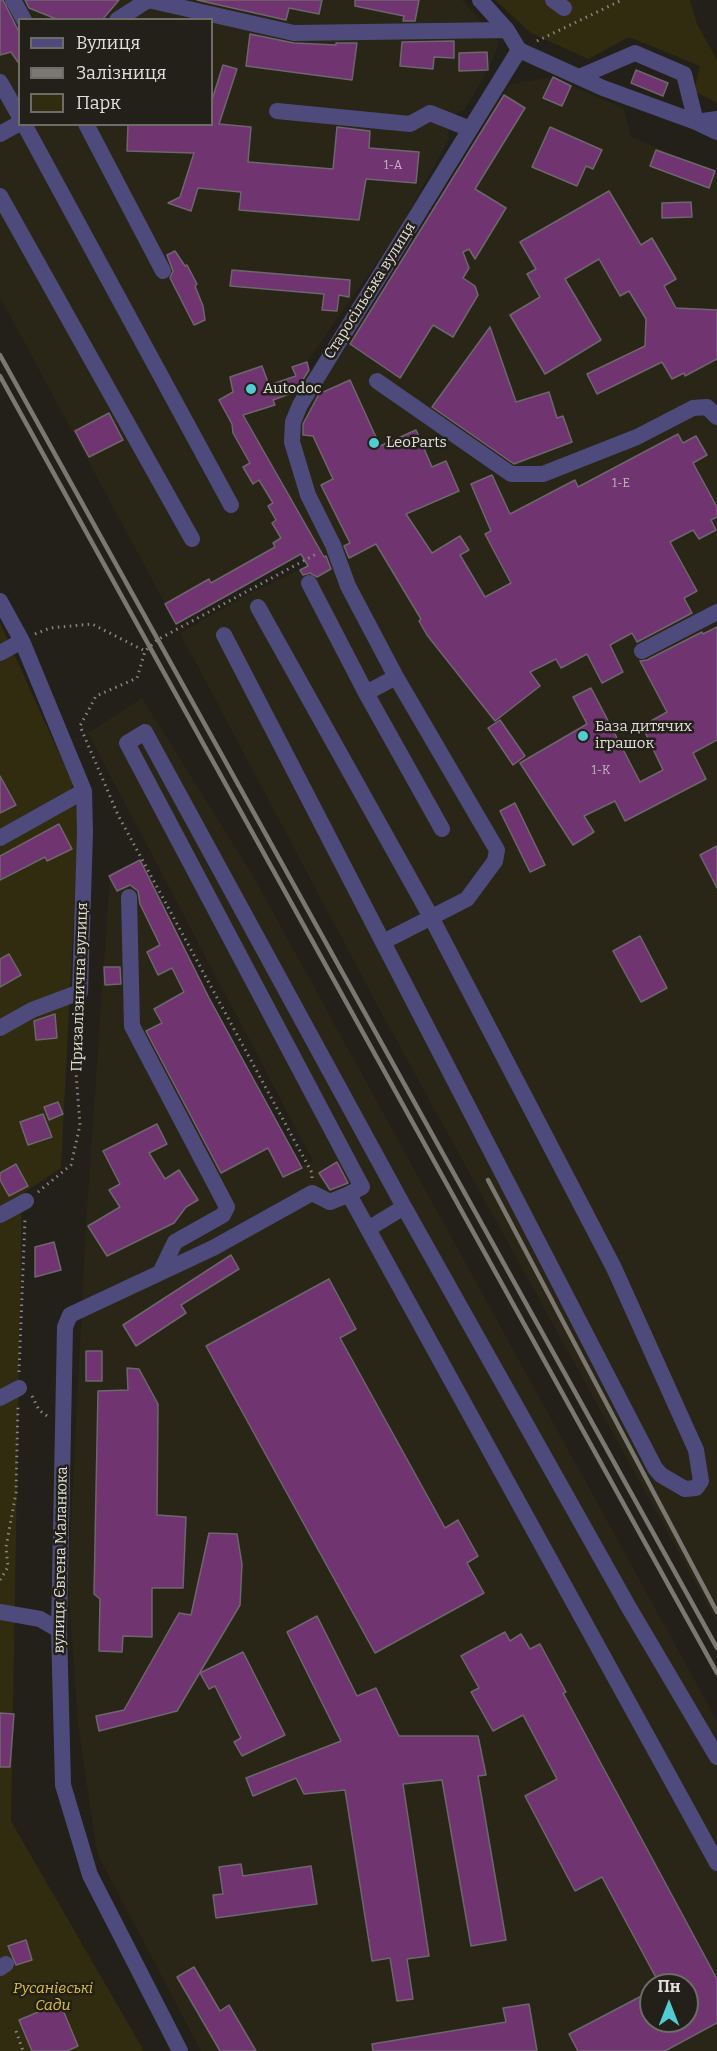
<!DOCTYPE html>
<html>
<head>
<meta charset="utf-8">
<style>
  body { margin:0 }
  #map { position:relative; width:717px; height:2051px; overflow:hidden; background:#222018; font-family:Bitter,serif }
  canvas { display:block }
  .legend { position:absolute; left:18px; top:18px; width:195px; height:108px; box-sizing:border-box; background:#222018; border:2px solid #6e6c66; margin:0; padding:8px 10px; list-style:none; font-size:18px; color:#e1dfda }
  .legend li { display:flex; align-items:center; gap:12px; height:30px }
  .legend b { width:30px; border:2px solid #6e6c66 }
  .north { position:absolute; left:639px; top:1973px; width:60px; height:60px; box-sizing:border-box; background:#222018; border:2px solid #6e6c66; border-radius:50%; rotate:0deg; font-size:16px; font-weight:700; line-height:24px; text-align:center; color:#e1dfda }
  .north::after { content:''; display:block; margin:auto; width:21px; height:27px; background:#51ccd2; clip-path:polygon(50% 0,100% 100%,50% 72%,0 100%) }
</style>
</head>
<body>
<div id="map">
<canvas width="717" height="2051"></canvas>
<ul class="legend">
<li><b style="height:8px;background:#4e4b7c"></b>Вулиця</li>
<li><b style="height:8px;background:#7a7871"></b>Залізниця</li>
<li><b style="height:16px;background:#312b10"></b>Парк</li>
</ul>
<div class="north">Пн</div>
</div>
<script>
const ctx = document.querySelector('canvas').getContext('2d');
ctx.lineJoin = 'round';
function paint(path, color) { ctx.fillStyle = color; ctx.fill(path, 'evenodd'); }
const toPath = rows => new Path2D(rows.map(r => 'M' + r).join(''));
function trace(path, color, width, dash) { ctx.strokeStyle = color; ctx.lineWidth = width; ctx.lineCap = dash ? 'butt' : 'round'; ctx.setLineDash(dash || []); ctx.stroke(path); }
function drawText(font, color, halo, rows, align = 'center') {
  ctx.font = font + ' Bitter,serif'; ctx.lineWidth = 5; ctx.setLineDash([]); ctx.textBaseline = 'middle'; ctx.strokeStyle = halo; ctx.fillStyle = color; for (const [text, x, y, turn = 0] of rows) {
    ctx.save(); ctx.translate(x, y); ctx.rotate((+turn || 0) * Math.PI / 180); ctx.textAlign = isNaN(turn) ? turn : align; if (halo) ctx.strokeText(text, 0, 0); ctx.fillText(text, 0, 0); ctx.restore();
  }
}
paint(toPath([
  [0,0,462,0,499,42,488,70,464,110,456,113,448,125,449,139,398,232,307,362,312,377,311,397,348,345,510,84,553,77,624,109,631,137,717,172,717,1622,382,1014,180,633,243,597,307,566,303,556,301,554,176,624,0,297],
  [20,20,212,20,212,124,20,124],
  [142,698,252,874,717,1721,717,2051,201,2051,97,1853,78,1725,68,1583,86,1223,110,875,140,860,203,984,301,1167,313,1161,88,733],
  [651,1985,687,1985,687,2021,651,2021]
]), '#292617');
paint(toPath([
  [495,0,690,0,697,24,717,60,717,103,694,91,700,66,629,37,588,59,531,33],
  [0,623,73,784,69,792,79,815,61,1168,22,1194,11,1821,144,2051,0,2051]
]), '#312b10');
const building = toPath([
  [0,0,3,0,20,34,20,65,11,52,0,55,0,0],
  [25,0,119,0,102,20,59,20,29,8,25,0],
  [197,0,322,0,319,14,289,8,286,20,197,0],
  [355,0,419,0,415,21,403,21,404,16,355,6,355,0],
  [250,34,294,43,336,45,336,43,357,43,352,80,246,66,250,34],
  [454,41,454,58,434,57,433,69,400,66,402,42,454,41],
  [487,52,488,70,459,71,459,53,487,52],
  [223,65,237,69,219,124,251,127,248,162,333,169,337,127,370,131,369,148,419,152,416,183,366,179,359,220,239,210,241,192,198,188,191,211,168,203,180,197,194,153,127,151,128,124,212,124,212,100,223,65],
  [636,70,668,83,663,96,631,83,636,70],
  [553,77,571,86,562,106,543,98,553,77],
  [504,95,525,108,475,189,506,208,475,259,469,249,463,252,469,268,463,278,475,286,478,295,453,337,433,325,400,378,350,344,504,95],
  [550,127,602,150,593,169,586,166,577,186,532,167,550,127],
  [656,150,715,171,709,188,650,166,656,150],
  [609,191,641,245,652,238,676,279,664,286,676,308,717,310,717,359,685,376,684,373,672,379,662,362,597,394,587,374,645,346,646,319,629,291,620,296,599,259,565,279,601,340,545,374,510,315,540,297,527,274,536,269,520,242,609,191],
  [691,202,692,217,662,218,662,203,691,202],
  [175,251,185,266,187,265,197,284,195,286,203,306,205,320,194,325,170,278,173,271,167,255,175,251],
  [232,270,350,280,349,297,339,295,337,311,322,310,324,294,230,286,232,270],
  [490,327,516,402,549,392,557,418,563,416,572,442,514,464,432,407,490,327],
  [307,362,309,370,295,392,273,400,275,405,243,415,324,557,326,556,331,569,317,577,310,573,303,575,300,570,308,566,301,554,176,624,165,604,209,579,211,583,275,547,273,543,281,538,272,523,276,520,268,506,273,503,259,480,253,484,243,467,250,463,233,433,232,424,219,400,233,392,230,377,262,366,269,385,296,376,292,367,307,362],
  [350,380,380,446,416,430,432,467,446,461,459,491,406,514,432,553,460,536,469,550,460,555,485,597,511,583,485,534,491,531,471,484,492,475,510,514,575,480,578,487,678,434,683,443,696,436,707,455,693,463,717,507,717,517,711,520,716,530,699,539,693,530,670,542,697,591,684,598,692,613,637,642,632,633,610,645,623,672,602,683,587,654,561,668,556,659,530,672,540,686,495,721,427,635,419,621,421,619,376,544,349,558,344,546,350,543,321,485,333,479,313,436,303,435,303,424,319,394,350,380],
  [109,413,123,440,89,457,75,431,109,413],
  [717,627,717,740,693,753,706,779,625,821,615,801,584,816,594,832,573,845,520,763,587,724,573,697,591,688,640,782,663,770,642,726,667,712,640,661,647,660,702,632,703,634,717,627],
  [500,720,525,756,513,765,488,728,500,720],
  [0,776,16,805,0,813,0,776],
  [515,803,545,865,530,872,500,811,515,803],
  [59,824,72,849,47,861,45,857,0,880,0,856,59,824],
  [717,846,717,888,700,855,717,846],
  [140,860,209,998,302,1168,283,1177,268,1148,221,1173,146,1031,162,1023,154,1009,184,992,172,968,158,975,147,952,160,945,140,904,138,891,130,885,117,891,109,876,140,860],
  [640,936,667,988,641,1002,613,951,640,936],
  [9,954,21,975,0,987,0,959,9,954],
  [104,967,120,967,121,984,105,985,104,967],
  [55,1014,57,1038,36,1040,34,1021,55,1014],
  [58,1102,63,1114,49,1120,44,1107,58,1102],
  [43,1114,52,1137,28,1145,20,1122,43,1114],
  [157,1124,167,1144,149,1153,165,1179,179,1170,198,1200,186,1207,174,1223,107,1256,88,1226,120,1207,109,1190,120,1184,103,1151,157,1124],
  [337,1162,348,1183,330,1190,319,1173,337,1162],
  [16,1164,28,1186,9,1196,0,1180,0,1173,16,1164],
  [54,1242,61,1270,35,1277,35,1247,54,1242],
  [231,1255,239,1269,181,1305,186,1313,136,1346,123,1325,231,1255],
  [329,1279,356,1329,340,1338,445,1528,458,1520,478,1556,467,1563,484,1593,375,1653,206,1346,329,1279],
  [86,1351,102,1351,102,1381,86,1381,86,1351],
  [127,1368,139,1369,158,1404,157,1515,186,1517,183,1588,152,1588,152,1637,123,1636,122,1652,99,1651,100,1599,94,1594,98,1391,128,1390,127,1368],
  [209,1533,237,1534,242,1564,240,1605,177,1711,99,1731,96,1716,124,1710,179,1613,191,1615,209,1533],
  [317,1616,357,1696,376,1688,399,1736,478,1736,486,1775,478,1776,506,1940,471,1946,442,1780,403,1784,429,1956,407,1959,413,1999,397,2001,390,1958,372,1961,345,1790,304,1794,296,1778,253,1796,246,1778,341,1741,287,1632,317,1616],
  [505,1632,510,1641,521,1634,530,1649,540,1644,566,1692,563,1693,717,1979,717,2023,665,2051,578,2051,569,2034,651,1991,651,2021,687,2021,687,1985,660,1985,602,1877,575,1891,525,1796,557,1779,523,1715,493,1731,471,1692,479,1688,461,1656,505,1632],
  [243,1652,285,1735,242,1756,234,1742,241,1738,215,1686,209,1689,200,1673,243,1652],
  [0,1713,14,1714,10,1767,0,1767,0,1713],
  [241,1864,243,1876,311,1866,317,1904,216,1918,213,1895,223,1894,219,1867,241,1864],
  [26,1940,32,1960,16,1965,8,1946,26,1940],
  [194,1967,220,2011,229,2005,256,2051,220,2051,177,1977,194,1967],
  [60,2003,78,2046,67,2051,32,2051,19,2020,60,2003],
  [529,2004,537,2051,373,2051,372,2044,506,2022,503,2008,529,2004]
]);
paint(building, '#703471');
trace(building, '#6e666e', 1.5);
trace(toPath([
  [537,41,622,0],
  [35,634,50,628,92,624,145,651],
  [312,1178,312,1173,118,815,80,726,96,696,137,678,145,651,157,640,318,553],
  [38,1192,71,1165,80,1125,75,1060,80,1040,80,1009],
  [19,1372,25,1219],
  [32,1396,39,1410,47,1416],
  [0,1580,8,1567,6,1547,16,1493,18,1405],
  [16,2031,23,2051]
]), '#888680', 3, [1.5, 4.5]);
trace(toPath([
  [13,0,24,20],
  [148,0,294,33,507,30],
  [480,0,507,30,519,50,603,88,696,122,717,119],
  [553,0,564,8],
  [117,20,148,0],
  [579,77,635,53,684,74,696,122,717,132],
  [0,82,20,117],
  [277,111,410,124,430,113,470,129],
  [24,124,231,505],
  [86,124,163,271],
  [0,134,20,123],
  [0,196,192,539],
  [377,381,511,474,543,474,637,437,693,408,707,407,717,417],
  [309,583,366,693,442,829],
  [0,601,22,641,84,791,85,832,80,992,32,1010,0,1028],
  [224,635,655,1468,661,1475,685,1489,696,1488,701,1481,696,1450,614,1268,431,917,258,607],
  [642,651,717,612],
  [0,653,22,641],
  [366,693,396,677],
  [0,838,84,791],
  [129,897,132,1026,227,1207,223,1215,175,1242,160,1273],
  [383,942,467,899,495,861,497,850,396,677,348,586,333,545,308,495,292,442,293,422,300,405,519,50],
  [347,1195,362,1187,127,743,145,732,404,1207],
  [0,1215,26,1201],
  [368,1229,404,1207,628,1606,717,1757],
  [0,1398,19,1388],
  [0,1612,40,1619,59,1630],
  [0,1968,6,1964],
  [180,2051,90,1875,63,1785,59,1630,65,1327,70,1315,213,1248,312,1193,330,1202,347,1195,352,1200,717,1863]
]), '#4e4b7c', 16);
trace(toPath([
  [0,355,717,1648],
  [0,376,717,1673],
  [488,1180,717,1612]
]), '#7a7871', 4.5);
for (const [x, y, r, color] of [
  [251,389,6,"#51ccd2"],
  [374,443,6,"#51ccd2"],
  [583,736,6,"#51ccd2"]
]) { const dot = new Path2D(); dot.arc(x, y, r, 0, 2 * Math.PI); ctx.fillStyle = color; ctx.fill(dot); trace(dot, '#222018', 2); }
drawText('12px', '#c5b4c0', null, [
  ["1-А",393,166],
  ["1-Е",621,484],
  ["1-К",601,771]
]);
drawText('15px', '#e1dfda', '#222018', [
  ["Старосільська вулиця",370,291,-58],
  ["Призалізнична вулиця",80,987,-88],
  ["вулиця Євгена Маланюка",61,1560,-89]
]);
drawText('15px', '#e1dfda', '#222018', [
  ["Autodoc",263,389],
  ["LeoParts",386,443],
  ["База дитячих",595,727],
  ["іграшок",595,744]
], 'left');
drawText('italic 15px', '#dec13a', '#222018', [
  ["Русанівські",53,1989],
  ["Сади",53,2006]
]);
</script>
</body>
</html>
